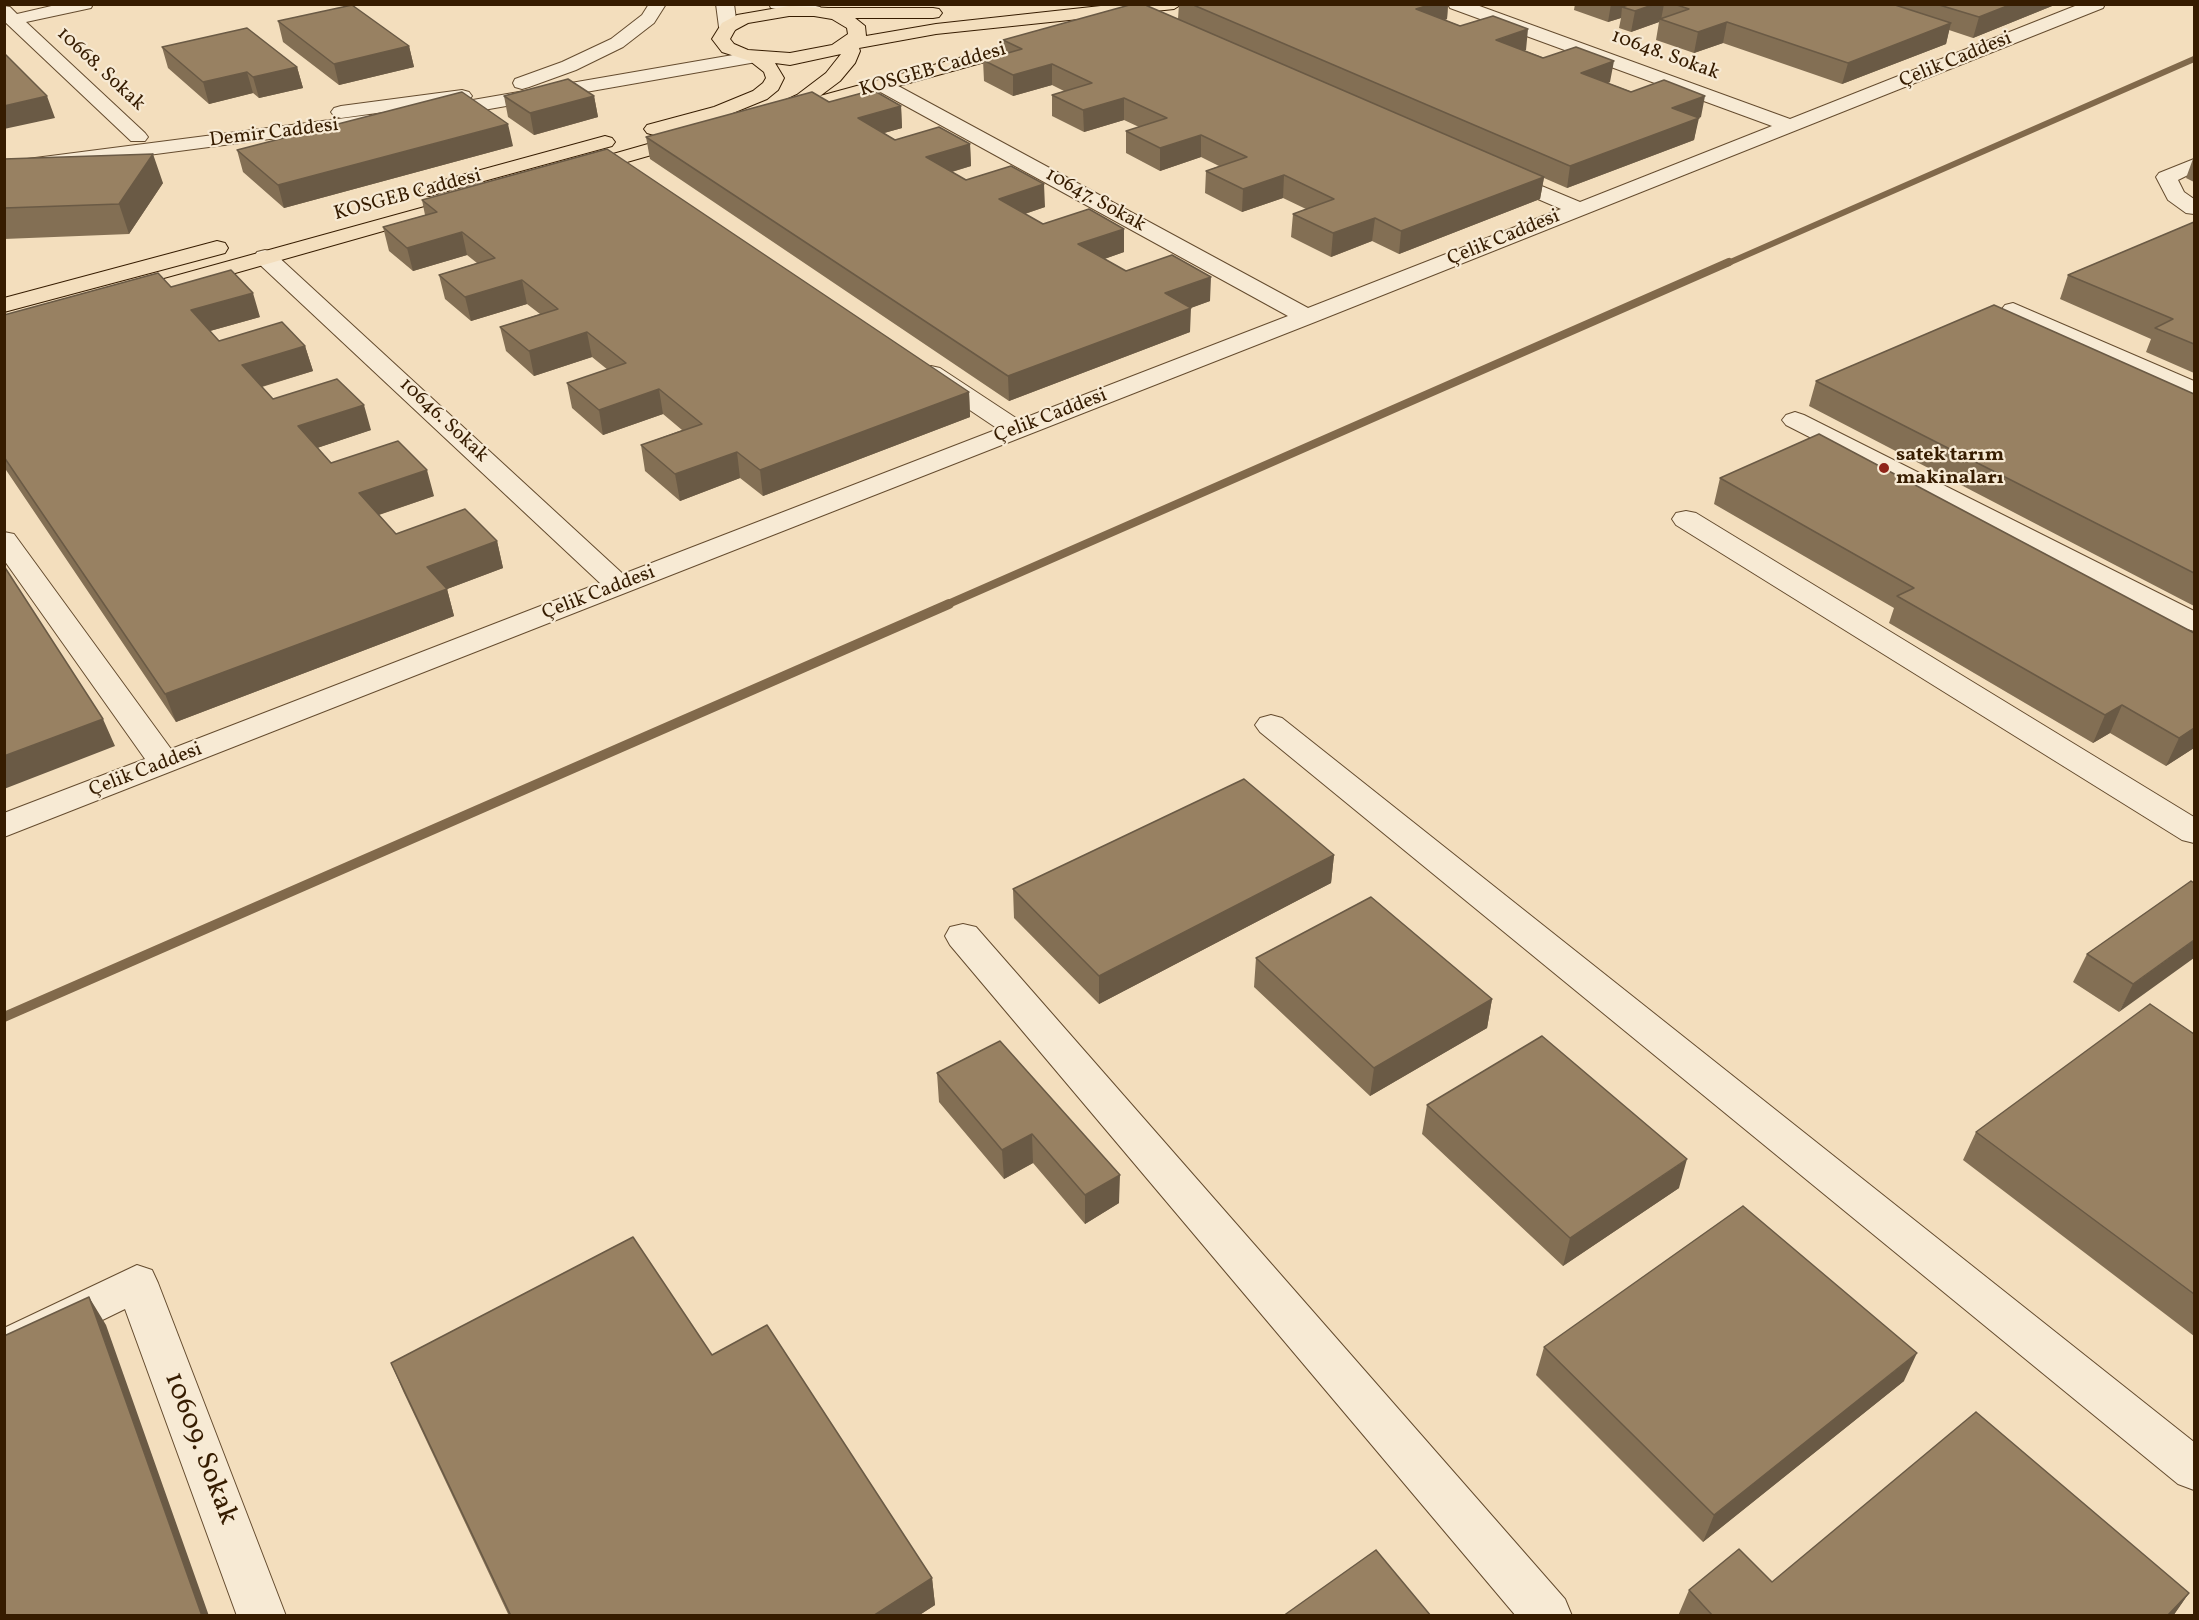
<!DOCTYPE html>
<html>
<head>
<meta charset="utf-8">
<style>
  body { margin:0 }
  #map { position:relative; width:2199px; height:1620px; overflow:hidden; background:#f3debd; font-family:Vollkorn,serif }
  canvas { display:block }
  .frame { position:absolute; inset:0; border:6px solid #361c00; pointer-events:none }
</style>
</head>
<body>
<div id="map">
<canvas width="2199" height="1620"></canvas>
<div class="frame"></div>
</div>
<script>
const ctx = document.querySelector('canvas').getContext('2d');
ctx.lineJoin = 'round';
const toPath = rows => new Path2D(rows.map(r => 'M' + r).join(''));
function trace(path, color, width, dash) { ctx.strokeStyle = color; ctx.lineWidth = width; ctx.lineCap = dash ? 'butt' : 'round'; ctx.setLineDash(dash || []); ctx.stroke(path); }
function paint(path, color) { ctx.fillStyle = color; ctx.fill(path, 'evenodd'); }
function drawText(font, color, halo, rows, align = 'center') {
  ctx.font = font + ' Vollkorn,serif'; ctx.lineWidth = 4.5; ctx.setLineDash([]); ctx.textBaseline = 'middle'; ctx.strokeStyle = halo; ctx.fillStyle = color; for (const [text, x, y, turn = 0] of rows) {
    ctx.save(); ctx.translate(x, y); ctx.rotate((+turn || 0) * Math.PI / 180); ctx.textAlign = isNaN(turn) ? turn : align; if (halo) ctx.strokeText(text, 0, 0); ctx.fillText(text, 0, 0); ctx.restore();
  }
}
trace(toPath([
  [1726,264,2194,59]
]), '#81694b', 6);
trace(toPath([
  [946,605,1729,262]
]), '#81694b', 8);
trace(toPath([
  [4,1017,949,604]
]), '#81694b', 10);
const minor = toPath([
  [60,4,93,4,91,8,26,22,145,133,148,137,145,141,131,141,4,21,4,6,10,7,17,14,60,4],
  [649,4,666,4,654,23,623,47,576,70,529,87,522,89,515,87,513,83,515,79,562,62,611,39,642,15,649,4],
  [716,4,734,4,737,27,734,31,728,32,722,31,719,27,716,4],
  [769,4,807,4,820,7,823,11,820,15,814,16,771,8,769,4],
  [1448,4,1474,4,1790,119,2080,4,2105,4,2103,8,1315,322,4,837,4,813,145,759,4,560,4,532,14,534,171,749,600,583,257,262,254,257,257,252,265,250,273,252,623,574,998,429,922,378,919,373,922,368,931,366,940,368,1019,420,1288,316,875,89,873,85,875,81,889,81,1308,308,1561,209,1494,180,1491,176,1494,172,1501,170,1508,172,1580,202,1772,126,1450,8,1448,4],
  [756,51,762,53,765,57,762,61,438,118,431,116,428,112,431,108,438,106,756,51],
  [462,90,469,92,472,96,469,100,341,118,334,116,331,112,334,108,341,106,462,90],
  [369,115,376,117,379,121,376,125,4,174,4,162,369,115],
  [2194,159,2194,172,2178,180,2184,192,2194,199,2194,214,2186,213,2168,200,2156,177,2159,173,2194,159],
  [2013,303,2194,381,2194,397,2185,395,2005,315,2001,310,2005,305,2013,303],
  [1795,412,1804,415,2194,611,2194,631,2184,628,1786,425,1782,420,1786,415,1795,412],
  [1686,511,1696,513,2194,817,2194,843,2182,840,1676,525,1672,519,1676,513,1686,511],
  [1271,715,1282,718,2194,1442,2194,1490,2178,1484,1260,732,1255,725,1260,718,1271,715],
  [963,924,976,927,1565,1599,1572,1616,1516,1616,950,945,945,936,950,927,963,924],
  [137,1265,152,1270,158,1283,286,1616,237,1616,125,1309,4,1368,4,1328,137,1265]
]);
const major = toPath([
  [1119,4,1182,4,1174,9,936,34,859,48,860,51,855,63,840,81,820,96,1047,34,1053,35,1056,39,1053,43,812,110,805,112,798,109,774,119,767,117,764,113,767,109,797,95,826,73,841,54,790,65,775,63,784,78,778,90,767,99,728,115,654,135,647,133,644,129,647,125,714,107,753,91,763,83,766,78,764,72,750,61,722,52,712,39,722,23,737,15,789,6,828,8,933,8,939,9,942,13,939,17,933,18,855,18,865,26,866,36,936,24,1119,4],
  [789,16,814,16,832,19,847,28,848,34,832,45,790,53,748,50,734,44,730,39,735,30,748,23,789,16],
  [690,132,697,134,700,138,697,142,578,176,571,174,568,170,571,166,690,132],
  [605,136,612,138,615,142,612,146,429,196,422,194,419,190,422,186,605,136],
  [468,195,475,197,479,201,475,205,133,302,125,304,117,302,113,297,117,292,468,195],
  [217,241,225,243,228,248,225,253,4,312,4,298,217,241]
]);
trace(minor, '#654c2f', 2);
trace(major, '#361c00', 2);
paint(minor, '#f7ead4');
paint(major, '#f3debd');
paint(toPath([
  [1179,4,1448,4,1447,19,1445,20,1526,50,1523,50,1610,82,1608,83,1701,117,1698,118,1694,140,1567,188,1544,178,1540,199,1399,254,1372,241,1331,257,1291,237,1293,214,1306,209,1283,198,1242,212,1205,193,1206,171,1219,166,1201,157,1160,171,1126,153,1126,131,1139,127,1124,120,1084,132,1052,116,1052,95,1064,91,1052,85,1013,96,984,81,983,60,1004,55,1003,40,1178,19],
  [1575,4,2057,4,1973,38,1949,30,1946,44,1842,84,1723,43,1694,53,1656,40,1659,22,1631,32,1619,28,1621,18,1608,22,1574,10],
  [278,21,409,46,414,67,339,85,283,42],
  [162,47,297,67,303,88,259,98,253,93,209,104,168,68],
  [504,96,594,96,598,117,534,135,508,117],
  [829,102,901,106,902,128,884,133,895,140,970,144,971,166,952,172,966,180,1045,207,1025,214,1043,224,1124,252,1104,259,1126,271,1210,301,1190,308,1190,332,1009,401,650,159,646,137],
  [513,146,284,208,243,172,237,150],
  [2194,156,2194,182,2186,178],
  [4,159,163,183,129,234,4,239],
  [422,200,969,392,970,417,763,496,740,478,680,501,645,471,641,445,682,430,663,414,603,435,572,408,567,383,608,370,592,357,534,376,506,351,500,327,540,314,527,304,471,321,445,299,439,275,477,263,467,255,413,271,389,251,383,227,425,215],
  [2194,222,2194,373,2146,352,2151,339,2060,299,2068,275],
  [171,287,260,317,210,331,219,341,305,346,313,371,262,387,273,399,371,430,317,448,331,463,434,496,379,515,396,534,497,541,503,568,447,589,454,616,176,722,4,467,4,315],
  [1816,381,2194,394,2194,606,1809,406],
  [1720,478,2194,633,2194,748,2166,766,2110,733,2093,743,1889,623,1894,608,1714,504],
  [1334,855,1331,883,1099,1004,1014,918,1013,889],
  [2191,881,2119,1012,2073,982,2087,954],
  [1256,958,1492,999,1487,1028,1370,1096,1254,987],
  [2194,1034,2194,1336,1963,1160,1976,1132],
  [1000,1041,1119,1203,1085,1224,1033,1163,1004,1179,939,1102,937,1073],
  [1427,1105,1679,1188,1563,1266,1422,1134],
  [1544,1347,1904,1381,1703,1542,1536,1375],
  [712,1355,932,1578,935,1605,918,1616,509,1616,403,1391,391,1363],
  [1772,1582,2189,1593,2173,1616,1678,1616,1689,1590]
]), '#836f54');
paint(toPath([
  [1432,4,1448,4,1447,19,1414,29,1416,9],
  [1611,4,1664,4,1661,20,1660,19,1659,22,1631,32,1635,11,1622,7,1621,18,1608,22],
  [2012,4,2057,4,1973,38,1979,17],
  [1727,22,1723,43,1694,53,1698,32],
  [1951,23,1946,44,1842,84,1848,63],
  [1528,29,1526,50,1493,61,1496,40],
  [409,46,414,67,339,85,334,64],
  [1614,61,1610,82,1577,94,1581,73],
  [1052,64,1052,85,1013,96,1013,75],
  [297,67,303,88,259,98,253,77],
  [247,72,253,93,209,104,203,82],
  [47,96,55,118,4,129,4,106],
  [594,96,598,117,534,135,530,113],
  [1705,96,1701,117,1668,130,1672,108],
  [1124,98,1124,120,1084,132,1083,110],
  [901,106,902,128,859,140,858,118],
  [1699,118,1694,140,1567,188,1570,166],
  [508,124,513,146,284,208,278,185],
  [1201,135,1201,157,1160,171,1160,148],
  [970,144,971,166,927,179,926,157],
  [153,154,163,183,129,234,119,204],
  [1284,175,1283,198,1242,212,1243,189],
  [1544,177,1540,199,1399,254,1401,231],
  [1044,184,1045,207,1000,222,999,199],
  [1375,218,1372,241,1331,257,1333,233],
  [1124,229,1124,252,1079,268,1078,244],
  [462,232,467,255,413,271,407,248],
  [1211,277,1210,301,1164,318,1165,293],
  [522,280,527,304,471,321,465,297],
  [253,293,260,317,199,334,191,310],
  [1191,308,1190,332,1009,401,1008,376],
  [587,332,592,357,534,376,529,351],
  [305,346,313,371,250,390,242,365],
  [659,389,663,414,603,435,599,410],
  [969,392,970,417,763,496,760,470],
  [364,405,371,430,305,452,298,426],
  [737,452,740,478,680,501,675,474],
  [427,470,434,496,366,519,359,493],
  [497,541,503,568,434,594,427,567],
  [447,589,454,616,176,722,165,694],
  [2122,705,2110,733,2093,743,2105,715],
  [103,719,115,746,4,789,4,756],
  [2194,728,2194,748,2166,766,2179,738],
  [1334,855,1331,883,1099,1004,1099,976],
  [2194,940,2194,958,2119,1012,2133,984],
  [1492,999,1487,1028,1370,1096,1374,1068],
  [1032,1134,1033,1163,1004,1179,1002,1150],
  [1687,1159,1679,1188,1563,1266,1570,1238],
  [1120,1175,1119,1203,1085,1224,1085,1195],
  [89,1297,106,1325,209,1616,202,1616],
  [1917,1353,1904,1381,1703,1542,1714,1515],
  [932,1578,935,1605,918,1616,873,1616],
  [2189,1593,2173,1616,2167,1616]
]), '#6a5a45');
const building = toPath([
  [1133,4,1143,4,1544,177,1401,231,1375,218,1333,233,1293,214,1334,199,1284,175,1243,189,1206,171,1247,157,1201,135,1160,148,1126,131,1167,118,1124,98,1083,110,1052,95,1092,83,1052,64,1013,75,983,60,1022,49,1003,40,1133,4],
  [1191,4,1432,4,1416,9,1460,26,1493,16,1528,29,1496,40,1543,58,1576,47,1614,61,1581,73,1631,92,1664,80,1705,96,1672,108,1699,118,1570,166,1191,4],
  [1631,4,1655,4,1635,11,1622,7,1631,4],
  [1674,4,1892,4,1951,23,1848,63,1727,22,1698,32,1660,19,1689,9,1674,4],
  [1936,4,2012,4,1979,17,1936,4],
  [352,5,409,46,334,64,278,21,352,5],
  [247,28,297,67,253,77,247,72,203,82,162,47,247,28],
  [4,53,47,96,4,106,4,53],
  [568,79,594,96,530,113,504,96,568,79],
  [873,90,901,106,858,118,895,140,939,127,970,144,926,157,966,180,1011,166,1044,184,999,199,1043,224,1089,209,1124,229,1078,244,1126,271,1172,255,1211,277,1165,293,1191,308,1008,376,646,137,812,92,829,102,873,90],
  [462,92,508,124,278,185,237,150,462,92],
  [607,149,969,392,760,470,737,452,675,474,641,445,702,424,659,389,599,410,567,383,626,363,587,332,529,351,500,327,558,309,522,280,465,297,439,275,495,258,462,232,407,248,383,227,437,212,422,200,607,149],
  [153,154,119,204,4,208,4,159,153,154],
  [2194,222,2194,344,2155,328,2173,319,2068,275,2194,222],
  [231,270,253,293,191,310,219,341,282,322,305,346,242,365,273,399,337,379,364,405,298,426,331,463,398,441,427,470,359,493,396,534,465,509,497,541,427,567,447,589,165,694,4,457,4,315,158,273,171,287,231,270],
  [1994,305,2194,394,2194,573,1816,381,1994,305],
  [1819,434,2194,633,2194,728,2179,738,2122,705,2105,715,1897,596,1914,588,1720,478,1819,434],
  [4,566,103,719,4,756,4,566],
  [1244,779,1334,855,1099,976,1013,889,1244,779],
  [2191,881,2194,883,2194,940,2133,984,2087,954,2191,881],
  [1371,897,1492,999,1374,1068,1256,958,1371,897],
  [2150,1004,2194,1034,2194,1294,1976,1132,2150,1004],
  [1542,1036,1687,1159,1570,1238,1427,1105,1542,1036],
  [1000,1041,1120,1175,1085,1195,1032,1134,1002,1150,937,1073,1000,1041],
  [1743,1206,1917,1353,1714,1515,1544,1347,1743,1206],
  [633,1237,712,1355,767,1325,932,1578,873,1616,511,1616,391,1363,633,1237],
  [89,1297,202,1616,4,1616,4,1336,89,1297],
  [1976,1412,2189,1593,2167,1616,1713,1616,1689,1590,1739,1549,1772,1582,1976,1412],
  [1376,1550,1431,1616,1283,1616,1376,1550]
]);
paint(building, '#988162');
trace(building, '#6a5a45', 1.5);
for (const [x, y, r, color] of [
  [1884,468,6,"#8f2418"]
]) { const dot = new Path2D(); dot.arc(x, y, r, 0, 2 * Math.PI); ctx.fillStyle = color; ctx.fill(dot); trace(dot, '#f7ead4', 2); }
drawText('20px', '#361c00', '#f7ead4', [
  ["10648. Sokak",1665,56,20],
  ["Çelik Caddesi",1956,61,-22],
  ["10668. Sokak",100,70,43],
  ["KOSGEB Caddesi",933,71,-16],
  ["Demir Caddesi",274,134,-7],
  ["KOSGEB Caddesi",408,196,-15],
  ["10647. Sokak",1095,201,29],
  ["Çelik Caddesi",1504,239,-22],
  ["Çelik Caddesi",1051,417,-21],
  ["10646. Sokak",443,421,43],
  ["Çelik Caddesi",599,594,-21],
  ["Çelik Caddesi",146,771,-21]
]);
drawText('bold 20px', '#361c00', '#f7ead4', [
  ["satek tarım",1896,456],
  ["makinaları",1896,479]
], 'left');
drawText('28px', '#361c00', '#f7ead4', [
  ["10609. Sokak",199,1449,69]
]);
</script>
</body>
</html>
